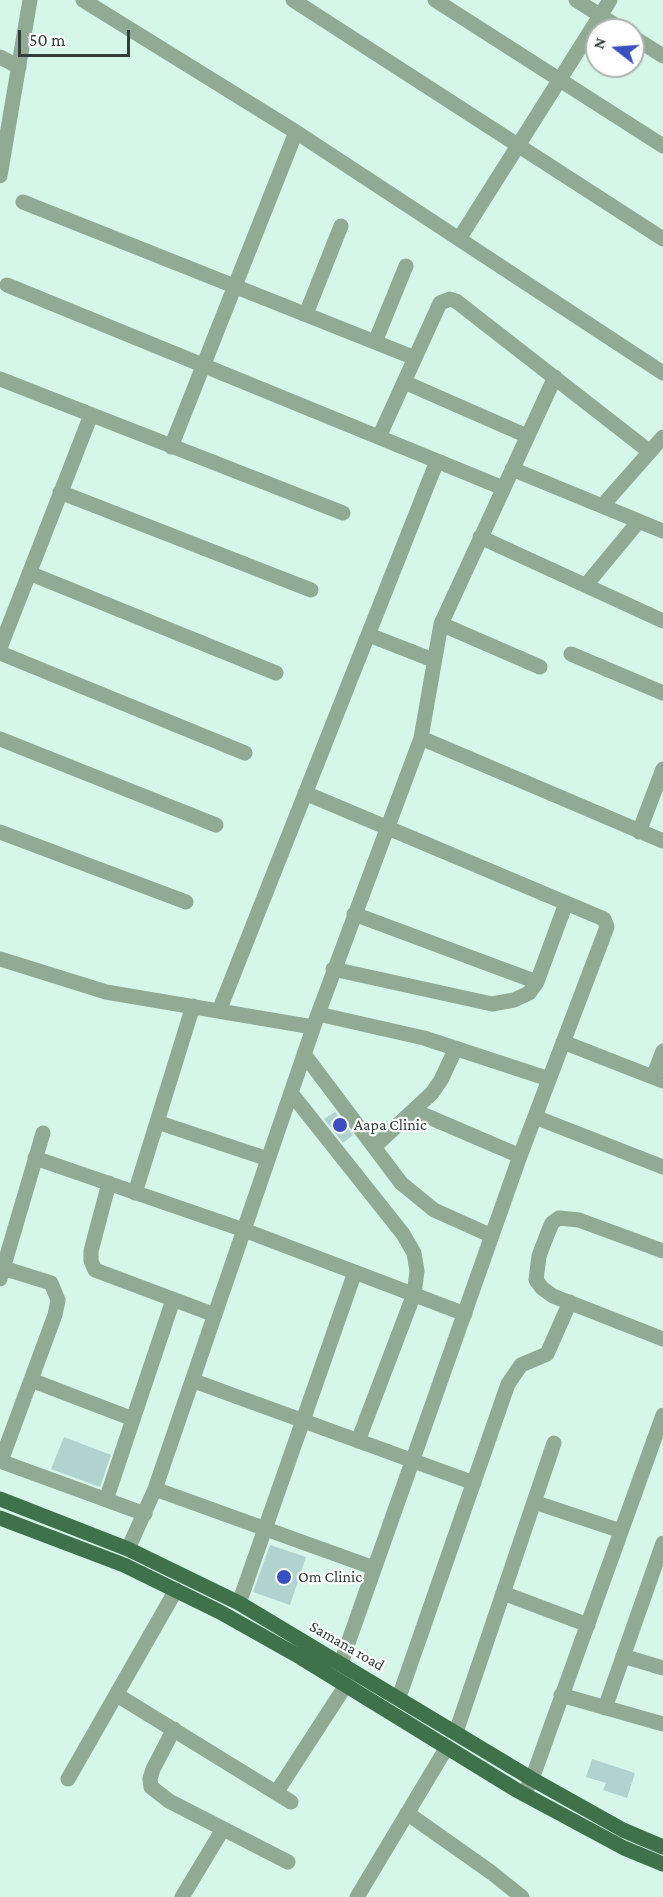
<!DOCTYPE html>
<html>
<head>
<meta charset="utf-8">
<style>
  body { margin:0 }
  #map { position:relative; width:663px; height:1897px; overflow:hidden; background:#d6f6ea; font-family:"Crimson Pro",serif }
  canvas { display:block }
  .north { position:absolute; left:585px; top:18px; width:60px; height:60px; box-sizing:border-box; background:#fff; border:2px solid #adb2b0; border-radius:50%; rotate:287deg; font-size:16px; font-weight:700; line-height:24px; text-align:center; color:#313e39 }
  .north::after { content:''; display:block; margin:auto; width:21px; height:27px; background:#3a50c2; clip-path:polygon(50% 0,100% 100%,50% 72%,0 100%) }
  .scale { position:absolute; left:18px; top:30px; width:112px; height:27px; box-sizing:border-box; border:3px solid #313e39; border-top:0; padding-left:8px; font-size:18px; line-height:21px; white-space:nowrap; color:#313e39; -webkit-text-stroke:4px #fff; paint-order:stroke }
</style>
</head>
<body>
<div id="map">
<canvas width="663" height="1897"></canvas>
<div class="north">N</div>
<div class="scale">50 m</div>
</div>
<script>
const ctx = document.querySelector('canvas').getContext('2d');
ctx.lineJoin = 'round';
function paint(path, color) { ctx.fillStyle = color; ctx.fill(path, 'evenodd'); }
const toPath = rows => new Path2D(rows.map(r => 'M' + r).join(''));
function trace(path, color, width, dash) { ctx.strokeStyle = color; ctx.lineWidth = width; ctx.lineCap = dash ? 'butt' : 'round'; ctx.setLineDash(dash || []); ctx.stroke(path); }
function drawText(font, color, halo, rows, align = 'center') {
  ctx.font = font + ' "Crimson Pro",serif'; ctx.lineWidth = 4.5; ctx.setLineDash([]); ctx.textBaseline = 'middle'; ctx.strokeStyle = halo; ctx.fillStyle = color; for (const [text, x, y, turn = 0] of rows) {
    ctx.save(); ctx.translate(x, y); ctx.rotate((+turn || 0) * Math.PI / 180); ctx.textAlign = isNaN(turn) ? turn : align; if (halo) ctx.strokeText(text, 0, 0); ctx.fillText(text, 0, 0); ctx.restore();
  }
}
paint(toPath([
  [335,1112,353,1135,343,1143,324,1119],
  [64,1437,111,1455,100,1487,51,1469],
  [270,1545,306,1557,290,1605,253,1592],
  [592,1759,635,1773,627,1798,603,1790,606,1783,586,1777]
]), '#b0d3d0');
trace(toPath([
  [83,0,296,132,663,373],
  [293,0,663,239],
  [435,0,663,146],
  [576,0,623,30],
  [633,37,663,56],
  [0,57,19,67],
  [0,176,30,0],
  [23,202,415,358],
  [459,239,610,0],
  [7,285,503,488],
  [306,314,341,226],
  [375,342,406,266],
  [0,379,343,513],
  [404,382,527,436],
  [379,437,440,303,450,299,456,301,650,452],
  [171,447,296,132],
  [512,469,663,531],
  [60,492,311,590],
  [603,505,663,437],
  [480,537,663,621],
  [29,573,276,673],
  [586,585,639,521],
  [441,624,540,667],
  [369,635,433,660],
  [0,648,91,415],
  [0,653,245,753],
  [571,654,663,693],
  [421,738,663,841],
  [0,739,216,825],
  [305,793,604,919,607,927,520,1156,341,1663],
  [0,832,186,902],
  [639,832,663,769],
  [354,914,537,982],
  [0,959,106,992,313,1027],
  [333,969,492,1004,514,1000,529,993,537,982,566,903],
  [219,1011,437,461],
  [318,1014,424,1038,549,1079],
  [563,1042,663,1081],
  [304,1054,401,1183,434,1210,492,1236],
  [653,1077,663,1051],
  [291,1093,403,1234,414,1253,417,1271,414,1294,358,1441],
  [415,1111,520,1156],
  [535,1117,663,1167],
  [157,1122,268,1159],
  [374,1147,432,1093,441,1080,456,1048],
  [35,1158,244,1230,465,1314],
  [109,1183,91,1251,91,1261,95,1270,215,1315],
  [135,1193,193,1006],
  [663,1251,579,1220,559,1218,552,1223,547,1235,539,1256,536,1280,542,1288,553,1296,663,1339],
  [0,1279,43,1133],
  [31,1380,133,1419],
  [194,1381,474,1483],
  [0,1461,145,1514],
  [1,1461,55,1315,58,1300,51,1283,3,1268],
  [155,1489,374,1568],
  [106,1500,173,1300],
  [534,1502,621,1531],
  [128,1549,155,1489,318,1014,421,738,441,624,555,377],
  [503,1593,588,1625],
  [239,1603,355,1272],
  [623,1656,663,1668],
  [117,1695,291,1802],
  [561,1695,663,1724],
  [399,1697,508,1384,521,1365,547,1354,570,1302],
  [605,1708,663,1543],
  [174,1729,153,1769,150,1779,151,1787,169,1801,288,1862],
  [456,1732,554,1443],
  [68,1779,176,1590],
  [276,1793,346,1685],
  [524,1794,532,1779,663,1415],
  [407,1813,492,1873,522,1897],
  [182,1897,223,1829],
  [357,1897,447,1747]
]), '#90aa94', 15);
trace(toPath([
  [0,1499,128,1549,239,1603,532,1779,623,1830,663,1847],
  [0,1518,124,1565,220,1612,300,1657,518,1791,624,1848,663,1864]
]), '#3f714b', 15);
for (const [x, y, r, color] of [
  [340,1125,8,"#3a50c2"],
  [284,1577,8,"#3a50c2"]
]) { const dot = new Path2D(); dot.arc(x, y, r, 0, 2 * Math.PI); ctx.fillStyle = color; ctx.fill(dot); trace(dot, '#fff', 2); }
drawText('16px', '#313e39', '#fff', [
  ["Aapa Clinic",354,1125],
  ["Om Clinic",298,1577]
], 'left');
drawText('16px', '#313e39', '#fff', [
  ["Samana road",347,1646,30]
]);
</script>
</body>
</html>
